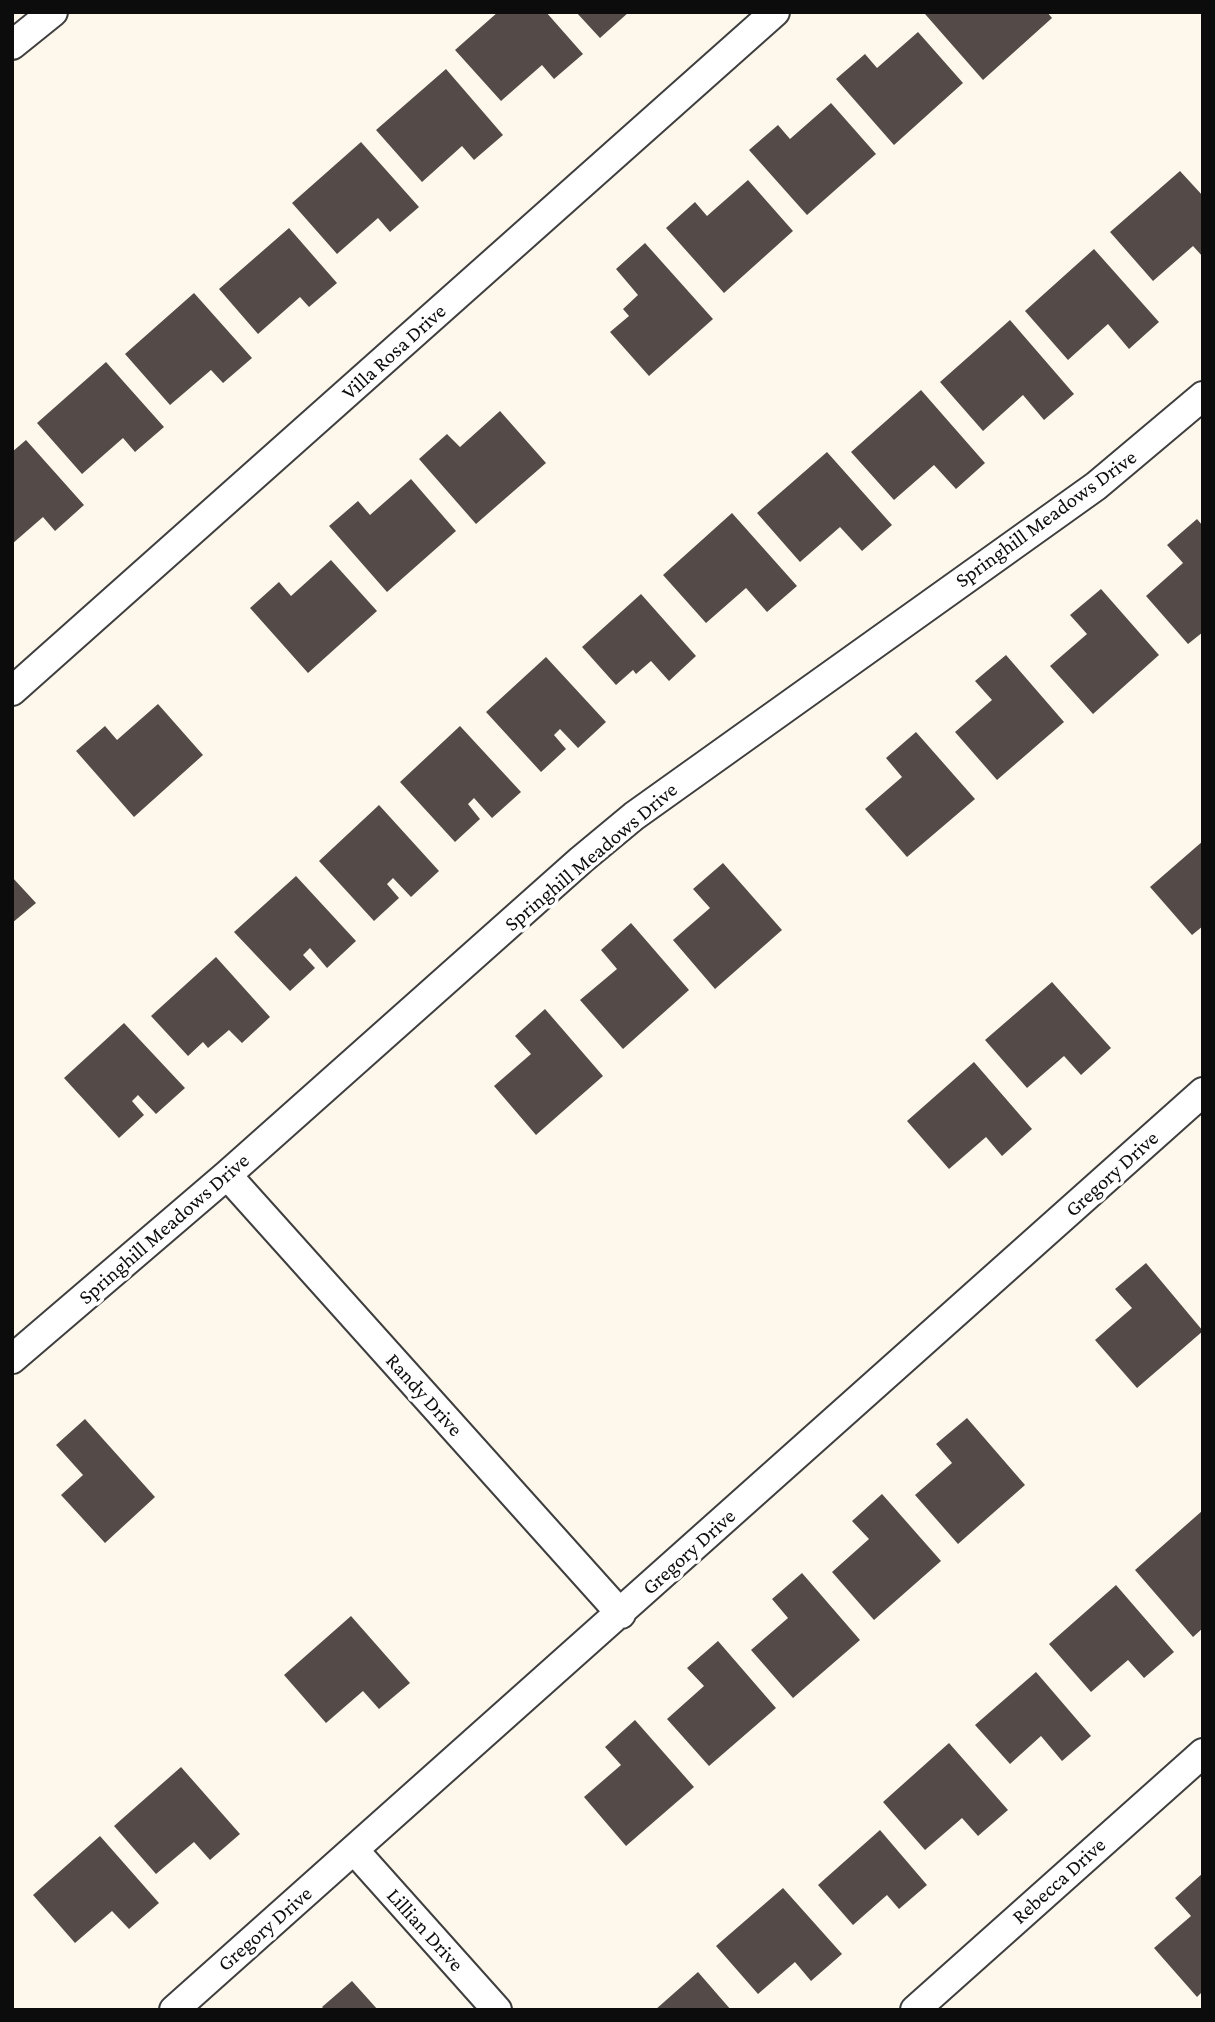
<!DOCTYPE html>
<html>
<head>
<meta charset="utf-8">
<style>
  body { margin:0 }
  #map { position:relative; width:1215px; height:2022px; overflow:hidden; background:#fef8ec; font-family:"Crimson Pro",serif }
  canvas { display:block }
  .frame { position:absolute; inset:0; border:14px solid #0c0c0c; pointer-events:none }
</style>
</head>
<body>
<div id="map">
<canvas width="1215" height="2022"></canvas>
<div class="frame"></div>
</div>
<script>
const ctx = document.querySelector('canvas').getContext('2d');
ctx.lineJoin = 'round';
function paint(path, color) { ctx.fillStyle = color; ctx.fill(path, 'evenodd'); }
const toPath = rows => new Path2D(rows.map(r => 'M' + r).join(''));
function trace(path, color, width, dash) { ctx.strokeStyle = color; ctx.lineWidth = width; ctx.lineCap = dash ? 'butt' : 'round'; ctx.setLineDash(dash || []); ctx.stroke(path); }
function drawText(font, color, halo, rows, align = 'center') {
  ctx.font = font + ' "Crimson Pro",serif'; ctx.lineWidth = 7; ctx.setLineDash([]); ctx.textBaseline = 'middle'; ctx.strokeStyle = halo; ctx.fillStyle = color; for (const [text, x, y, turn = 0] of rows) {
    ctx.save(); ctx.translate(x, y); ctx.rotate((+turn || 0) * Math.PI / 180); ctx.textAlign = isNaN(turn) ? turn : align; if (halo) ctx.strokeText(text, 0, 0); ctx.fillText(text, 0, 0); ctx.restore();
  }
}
paint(toPath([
  [498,12,546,12,583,54,554,79,542,65,501,101,455,50],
  [576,12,629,12,600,38],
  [927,12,1047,12,1052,18,983,80,925,14],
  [918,32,963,83,894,145,836,79,865,54,877,68],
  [446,69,503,135,474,160,462,146,422,182,376,130],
  [831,103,876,154,807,215,749,150,778,125,790,139],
  [361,142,419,207,390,232,378,218,337,254,292,203],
  [1180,171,1203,196,1203,257,1193,246,1153,281,1110,232],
  [748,180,793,231,724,293,666,228,695,202,707,216],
  [289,228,337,283,309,307,300,297,258,334,219,289],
  [645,243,713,319,649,376,610,332,629,316,623,309,638,295,616,269],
  [1094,249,1159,322,1129,349,1108,324,1068,360,1025,311],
  [194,293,252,358,223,383,211,370,170,405,125,354],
  [1010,320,1074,394,1044,420,1023,395,983,431,940,382],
  [106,362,164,427,135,452,123,438,82,474,37,423],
  [921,390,985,463,956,489,934,465,894,500,851,452],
  [500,411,546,463,476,524,419,459,447,434,460,447],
  [26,440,84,505,55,531,43,517,12,544,12,452],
  [827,452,892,525,862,551,840,527,800,562,757,513],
  [411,479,456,531,387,592,329,526,358,501,370,515],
  [732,513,797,586,767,612,746,588,706,623,663,575],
  [1197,519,1203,526,1203,632,1188,644,1146,596,1183,563,1167,545],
  [331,560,377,611,308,673,250,608,279,582,291,596],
  [1101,589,1159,655,1093,714,1050,666,1087,634,1070,615],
  [641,594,696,656,669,681,651,661,636,674,633,670,616,685,582,647],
  [1006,655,1064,722,997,780,955,732,992,700,975,681],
  [546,657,606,722,578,748,560,729,554,735,566,749,541,772,486,712],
  [158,704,203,755,134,817,76,751,105,726,117,740],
  [460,726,521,792,492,818,474,798,468,804,480,819,455,842,400,782],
  [916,732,975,799,907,857,865,809,902,777,886,758],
  [379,805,439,871,411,897,393,878,387,884,399,898,374,921,319,861],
  [1203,841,1203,926,1192,935,1150,887],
  [723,863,782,930,715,989,673,940,710,908,693,889],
  [296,876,356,941,327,968,310,948,303,955,315,968,290,991,234,932],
  [12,877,36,903,12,923],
  [631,923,689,990,623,1049,580,1000,617,969,601,950],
  [216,957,270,1017,242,1043,229,1030,208,1048,203,1042,188,1056,151,1016],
  [1052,982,1111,1048,1081,1075,1064,1056,1027,1088,985,1040],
  [545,1009,603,1076,536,1135,494,1086,531,1054,515,1036],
  [124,1023,185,1088,156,1114,138,1095,132,1101,144,1115,119,1138,64,1078],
  [974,1062,1032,1129,1002,1156,986,1137,949,1169,907,1121],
  [1146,1263,1203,1331,1137,1388,1095,1340,1132,1308,1115,1289],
  [967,1418,1025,1485,958,1544,915,1495,952,1463,936,1444],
  [85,1419,155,1497,105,1543,61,1495,83,1475,56,1445],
  [882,1494,941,1561,874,1620,832,1572,869,1539,852,1521],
  [1202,1511,1203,1628,1193,1637,1135,1570],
  [802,1573,860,1640,793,1698,751,1650,788,1618,772,1599],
  [1116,1585,1174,1652,1144,1678,1128,1660,1091,1692,1049,1644],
  [351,1616,410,1683,379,1709,363,1691,326,1723,284,1675],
  [718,1641,776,1708,709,1766,667,1719,704,1686,687,1668],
  [1036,1672,1091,1736,1062,1761,1041,1736,1010,1764,975,1725],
  [635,1720,694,1787,626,1846,584,1797,621,1765,605,1747],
  [949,1743,1008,1810,978,1836,962,1818,925,1850,883,1802],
  [181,1767,240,1834,210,1860,194,1842,156,1874,114,1826],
  [880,1830,927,1885,899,1909,887,1895,853,1925,818,1885],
  [100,1836,159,1903,129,1929,112,1911,75,1943,33,1895],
  [1203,1873,1203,1991,1197,1997,1154,1948,1191,1916,1175,1898],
  [783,1888,842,1954,811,1981,795,1962,758,1994,716,1946],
  [698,1972,731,2010,655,2010],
  [352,1981,378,2010,325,2010,322,2007]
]), '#544b49');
const minor = toPath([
  [12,45,53,12],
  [12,691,775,12],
  [227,1175,621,1614],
  [12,1359,227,1175,581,860,634,816,1096,486,1203,396],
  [354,1850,497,2010],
  [174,2010,1203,1092],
  [915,2010,1203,1753]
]);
trace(minor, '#3f3f3f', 32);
trace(minor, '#fff', 28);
drawText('21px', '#0c0c0c', '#fff', [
  ["Villa Rosa Drive",394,352,-42],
  ["Springhill Meadows Drive",1046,519,-36],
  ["Springhill Meadows Drive",591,857,-40],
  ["Gregory Drive",1112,1174,-42],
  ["Springhill Meadows Drive",164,1229,-41],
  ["Randy Drive",424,1395,48],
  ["Gregory Drive",689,1552,-42],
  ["Rebecca Drive",1059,1881,-42],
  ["Gregory Drive",265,1929,-41],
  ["Lillian Drive",425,1930,48]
]);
</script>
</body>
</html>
